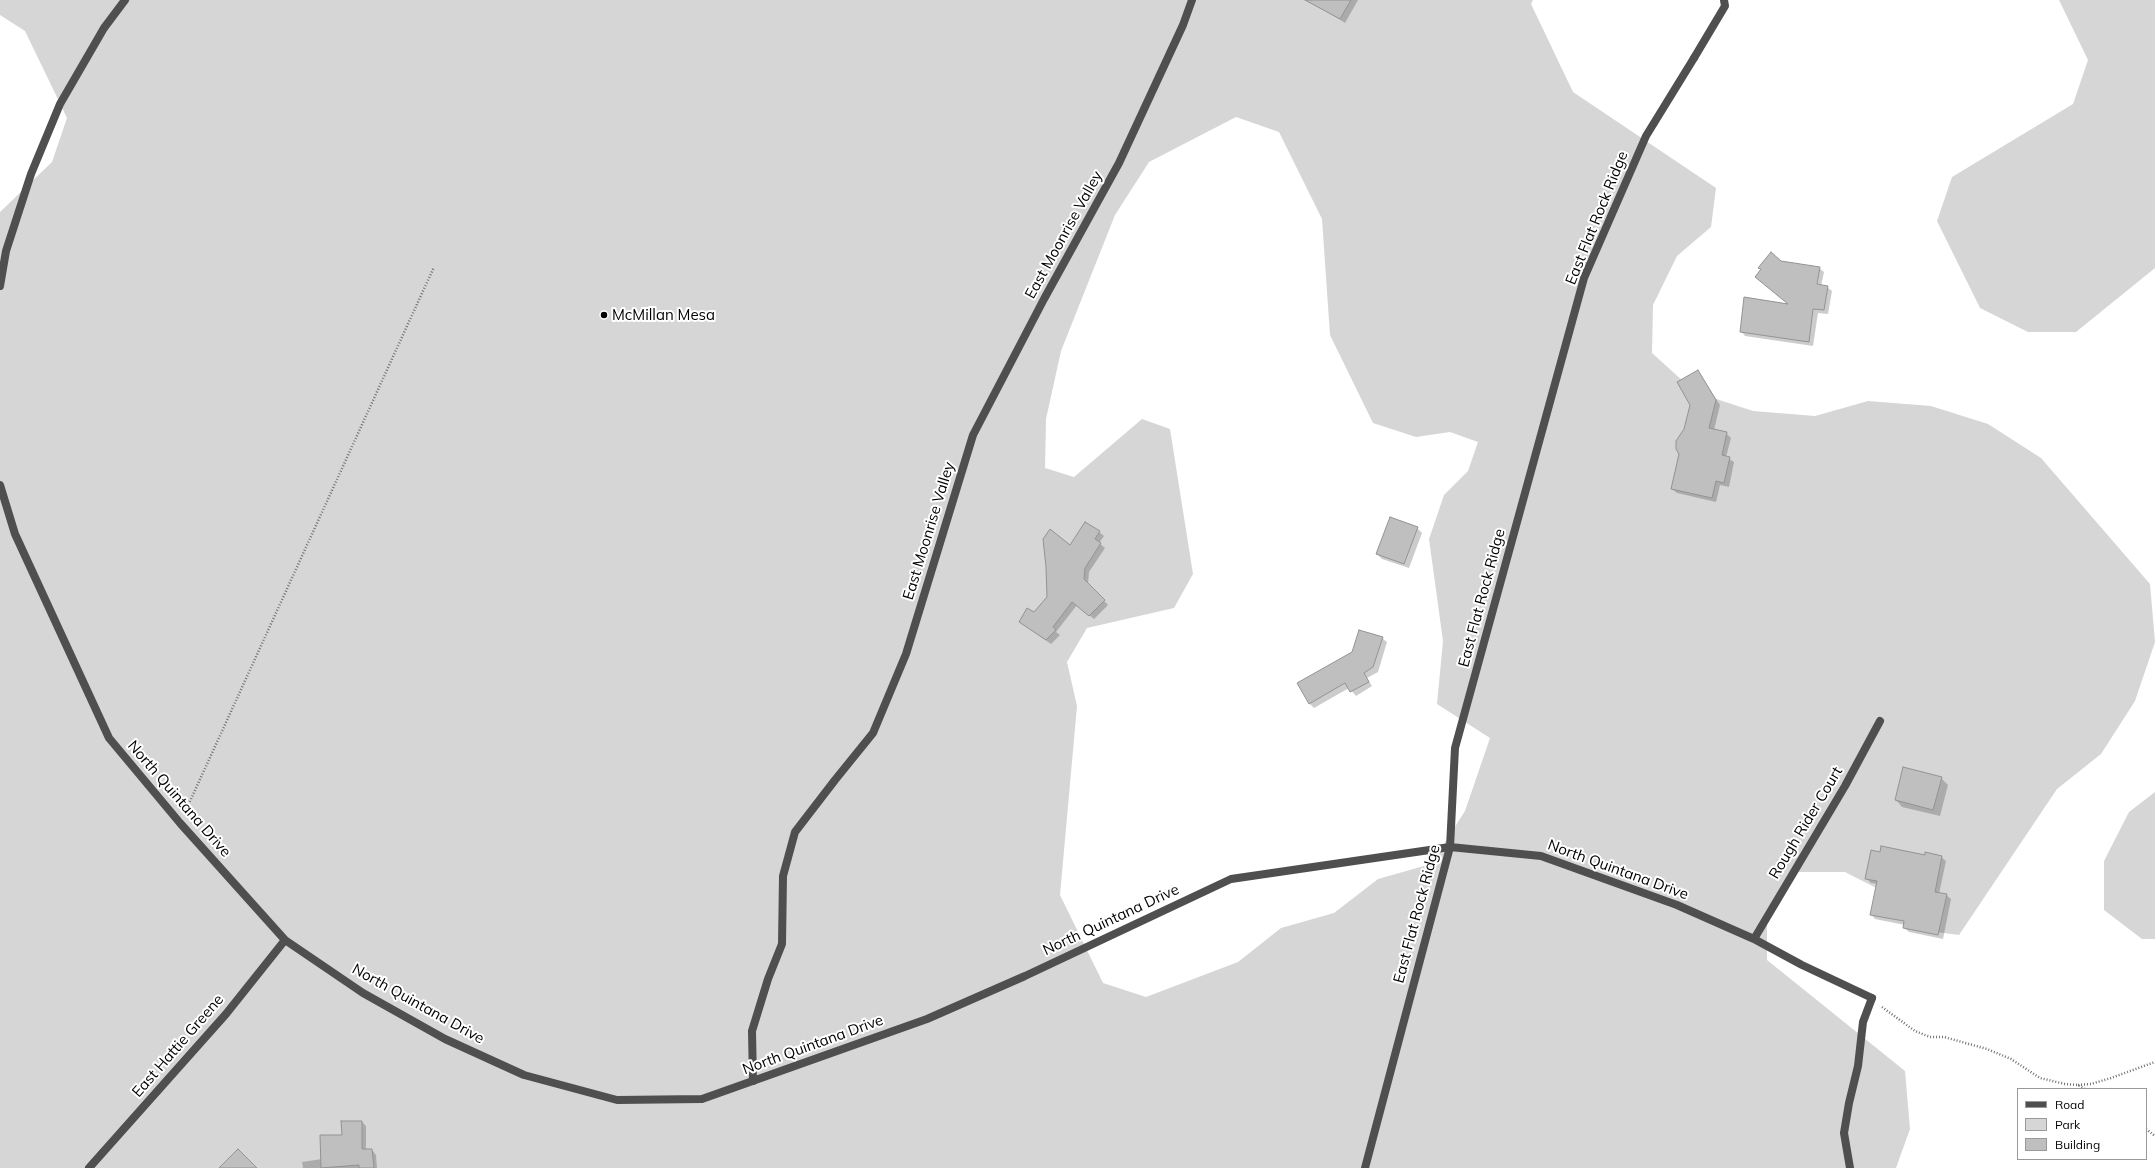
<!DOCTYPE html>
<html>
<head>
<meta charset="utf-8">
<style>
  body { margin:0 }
  #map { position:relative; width:2155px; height:1168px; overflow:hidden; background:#fff; font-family:Mulish,sans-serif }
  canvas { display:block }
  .legend { position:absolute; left:2017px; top:1088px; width:130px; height:72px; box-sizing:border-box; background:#fff; border:1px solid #999; margin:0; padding:5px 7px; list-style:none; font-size:12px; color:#000 }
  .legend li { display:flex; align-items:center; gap:8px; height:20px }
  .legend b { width:20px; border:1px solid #999 }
</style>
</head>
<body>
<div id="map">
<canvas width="2155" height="1168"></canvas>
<ul class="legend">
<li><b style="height:5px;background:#4f4f4f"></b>Road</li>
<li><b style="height:11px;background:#d6d6d6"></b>Park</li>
<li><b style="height:11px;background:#bfbfbf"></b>Building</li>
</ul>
</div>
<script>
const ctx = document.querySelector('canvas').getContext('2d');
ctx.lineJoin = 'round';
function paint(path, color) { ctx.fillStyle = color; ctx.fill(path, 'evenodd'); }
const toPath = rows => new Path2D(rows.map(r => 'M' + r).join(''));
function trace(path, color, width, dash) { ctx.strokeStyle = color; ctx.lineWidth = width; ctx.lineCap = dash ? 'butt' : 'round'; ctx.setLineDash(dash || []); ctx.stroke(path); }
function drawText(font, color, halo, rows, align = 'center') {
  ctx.font = font + ' Mulish,sans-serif'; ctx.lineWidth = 4; ctx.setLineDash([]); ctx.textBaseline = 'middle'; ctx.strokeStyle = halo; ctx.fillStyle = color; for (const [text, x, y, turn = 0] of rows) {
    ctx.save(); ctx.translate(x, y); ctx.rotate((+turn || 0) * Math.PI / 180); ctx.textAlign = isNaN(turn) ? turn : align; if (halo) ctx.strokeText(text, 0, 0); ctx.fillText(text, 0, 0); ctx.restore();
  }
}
paint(toPath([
  [0,0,1533,0,1531,4,1573,92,1716,188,1711,227,1677,256,1653,305,1652,353,1695,392,1753,411,1815,416,1868,401,1931,406,1988,424,2041,458,2150,584,2155,642,2135,701,2101,754,2057,789,1959,935,1921,930,1892,896,1845,872,1797,872,1767,911,1767,960,1905,1071,1910,1129,1896,1168,0,1168,0,212,52,162,67,118,25,31,0,15],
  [1236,117,1279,132,1322,219,1330,335,1373,423,1416,437,1450,432,1478,442,1468,471,1444,495,1429,539,1443,641,1437,704,1490,738,1465,811,1431,864,1378,879,1334,913,1281,928,1238,962,1146,997,1103,983,1060,895,1077,706,1067,662,1087,628,1174,608,1193,574,1170,429,1142,419,1074,477,1045,468,1046,419,1061,351,1115,215,1149,162],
  [2059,0,2155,0,2155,268,2076,332,2028,332,1980,308,1937,221,1952,177,2073,104,2088,60],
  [2155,792,2155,939,2142,939,2104,910,2104,861,2129,812]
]), '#d6d6d6');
paint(toPath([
  [1327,0,1358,0,1345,23,1323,9],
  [1781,262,1819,268,1824,272,1821,286,1827,287,1832,291,1828,314,1818,313,1813,346,1745,336,1741,331,1790,305],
  [1698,371,1720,405,1714,430,1726,433,1731,438,1726,457,1734,462,1729,487,1720,485,1716,502,1677,493,1672,489],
  [1417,528,1422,533,1409,568,1382,559,1377,554],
  [1099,532,1104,536,1099,543,1105,548,1089,572,1088,584,1108,605,1094,619,1077,605,1056,632,1060,635,1051,644,1020,622,1034,613,1048,598,1070,547],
  [1382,638,1387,642,1378,672,1367,678,1372,686,1356,696,1349,688,1314,708,1310,704],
  [1941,778,1948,785,1940,816,1902,807,1896,800],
  [1925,856,1941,857,1946,861,1939,894,1946,895,1951,899,1943,939,1909,932,1904,928,1905,925,1875,919,1871,914,1877,884,1871,883,1866,878],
  [362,1122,366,1126,366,1150,372,1150,376,1155,377,1168,303,1168,302,1162,322,1159,343,1136]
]), '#0003');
const building = toPath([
  [1305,0,1351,0,1340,19,1305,0],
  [1771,252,1781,261,1820,267,1817,284,1828,286,1824,310,1813,309,1809,342,1740,332,1744,297,1788,304,1755,277,1761,269,1758,268,1771,252],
  [1698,370,1716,400,1709,428,1727,432,1722,455,1730,457,1724,483,1716,481,1712,498,1671,489,1679,454,1676,449,1676,441,1684,429,1690,405,1677,382,1698,370],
  [1390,517,1418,527,1404,564,1376,554,1390,517],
  [1085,522,1100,531,1095,539,1101,543,1085,568,1084,579,1105,600,1089,616,1072,602,1053,627,1056,630,1046,640,1019,622,1027,608,1034,612,1047,597,1046,567,1043,539,1050,529,1070,545,1085,522],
  [1359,630,1383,637,1373,667,1364,673,1369,682,1350,692,1345,683,1309,704,1297,683,1352,652,1359,630],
  [1903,767,1942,777,1933,810,1895,800,1903,767],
  [1881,846,1925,855,1925,852,1942,856,1935,892,1947,894,1938,935,1903,928,1904,921,1870,915,1877,881,1865,879,1871,850,1880,852,1881,846],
  [341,1121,362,1121,362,1149,372,1149,374,1168,359,1168,359,1165,321,1168,320,1135,342,1135,341,1121],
  [238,1149,257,1168,219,1168,238,1149]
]);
paint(building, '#bfbfbf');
trace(building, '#939393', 1);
trace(toPath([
  [186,810,434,267],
  [1882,1007,1915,1031,1930,1037,1944,1037,1987,1049,2011,1059,2040,1078,2065,1084,2078,1085,2085,1089],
  [2078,1085,2091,1084,2111,1078,2155,1062],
  [2146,1129,2155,1136]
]), '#717171', 2.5, [1, 2]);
trace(toPath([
  [1694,58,1725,6,1724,0],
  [753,1081,752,1031,768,979,782,944,783,876,795,832,835,780,873,733,906,654,973,435,1044,299,1119,163,1183,25,1192,0],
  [1850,1168,1844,1133,1849,1103,1858,1066,1863,1022,1872,998]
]), '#4f4f4f', 8);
trace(toPath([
  [0,286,6,251,31,174,60,104,104,28,125,0],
  [0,485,15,534,109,738,180,823,285,940,363,993,445,1039,524,1075,617,1100,702,1099,927,1019,1025,976,1231,879,1450,847,1541,856,1677,905,1754,939,1802,965,1872,998],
  [1754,939,1845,786,1880,721],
  [89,1168,226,1014,285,940],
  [1365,1168,1450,847,1455,748,1584,278,1646,136,1694,58]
]), '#4f4f4f', 8);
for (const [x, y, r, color] of [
  [604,315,4,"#000"]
]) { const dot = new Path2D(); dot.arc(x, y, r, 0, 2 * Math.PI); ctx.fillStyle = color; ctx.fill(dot); trace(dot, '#fff', 1.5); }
drawText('15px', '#000', '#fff', [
  ["East Flat Rock Ridge",1597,218,-68],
  ["East Moonrise Valley",1064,235,-61],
  ["East Moonrise Valley",929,531,-73],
  ["East Flat Rock Ridge",1482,598,-75],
  ["North Quintana Drive",179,799,49],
  ["Rough Rider Court",1806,823,-59],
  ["North Quintana Drive",1618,870,20],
  ["East Flat Rock Ridge",1417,914,-75],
  ["North Quintana Drive",1111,920,-25],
  ["North Quintana Drive",418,1004,29],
  ["North Quintana Drive",813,1045,-20],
  ["East Hattie Greene",178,1046,-49]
]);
drawText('15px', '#000', '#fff', [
  ["McMillan Mesa",612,315]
], 'left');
</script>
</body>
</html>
